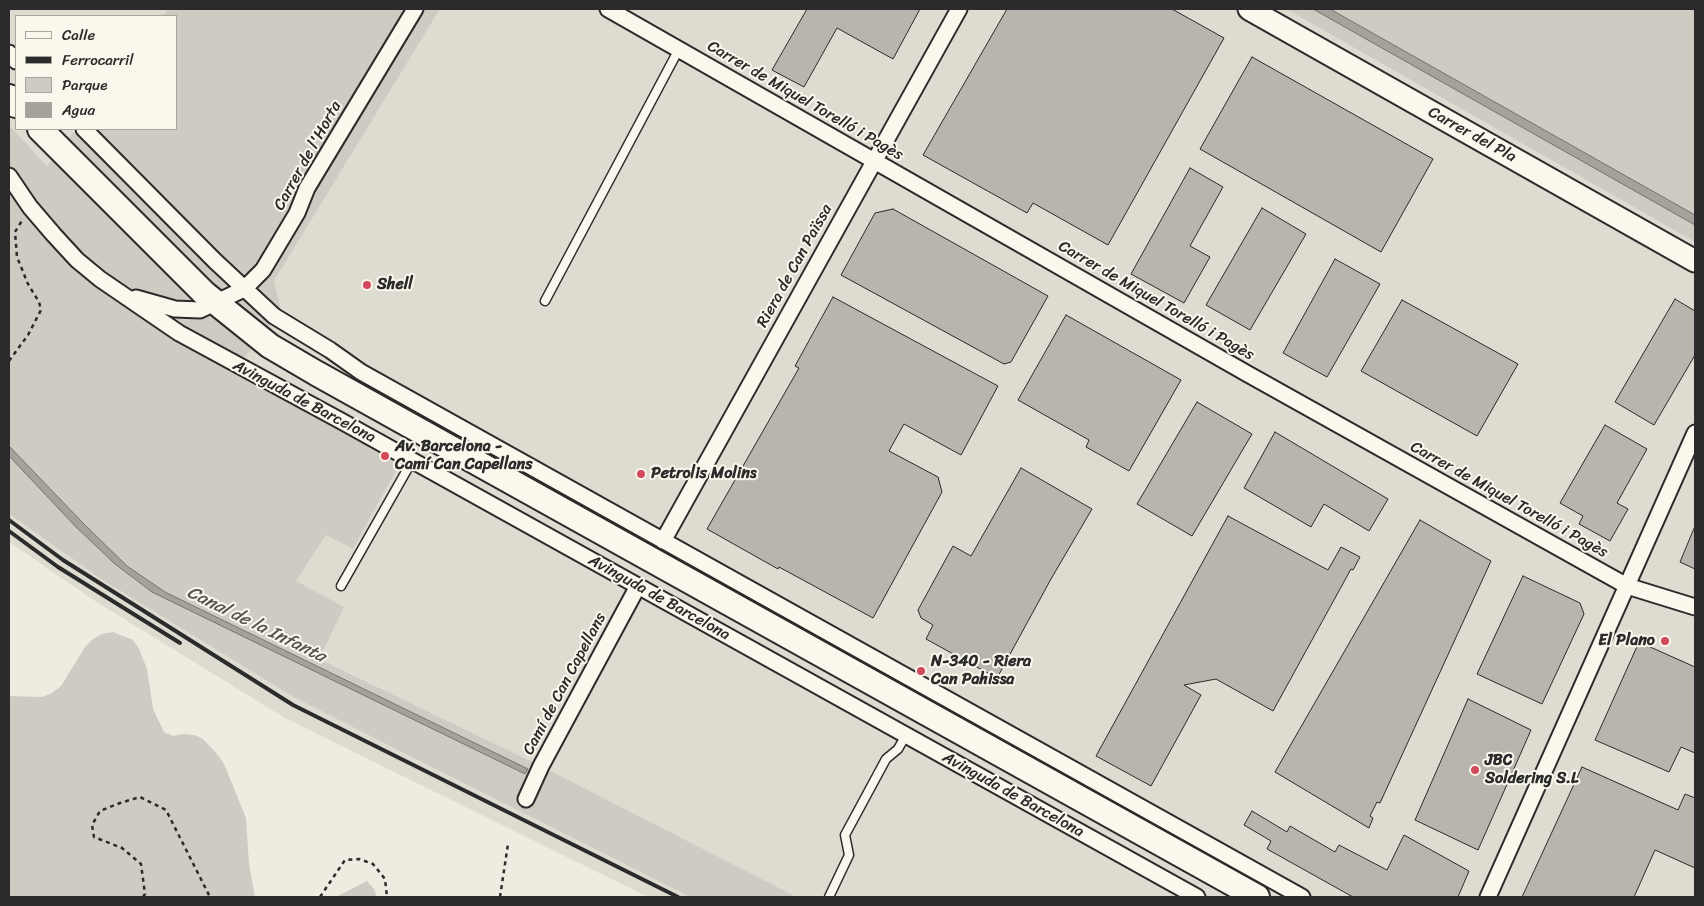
<!DOCTYPE html>
<html>
<head>
<meta charset="utf-8">
<style>
  body { margin:0 }
  #map { position:relative; width:1704px; height:906px; overflow:hidden; background:#eeebe0; font-family:Sriracha,sans-serif }
  canvas { display:block }
  .frame { position:absolute; inset:0; border:10px solid #2b2b2b; pointer-events:none }
  .legend { position:absolute; left:15px; top:15px; width:162px; height:115px; box-sizing:border-box; background:#fbf7ec; border:1px solid #a8a59f; margin:0; padding:6px 9px; list-style:none; font-size:15px; color:#2b2b2b }
  .legend li { display:flex; align-items:center; gap:10px; height:25px }
  .legend b { width:25px; border:1px solid #a8a59f }
</style>
</head>
<body>
<div id="map">
<canvas width="1704" height="906"></canvas>
<div class="frame"></div>
<ul class="legend">
<li><b style="height:6px;background:#fbf7ec"></b>Calle</li>
<li><b style="height:6px;background:#2b2b2b"></b>Ferrocarril</li>
<li><b style="height:14px;background:#cecbc2"></b>Parque</li>
<li><b style="height:14px;background:#a4a29a"></b>Agua</li>
</ul>
</div>
<script>
const ctx = document.querySelector('canvas').getContext('2d');
ctx.lineJoin = 'round';
function paint(path, color) { ctx.fillStyle = color; ctx.fill(path, 'evenodd'); }
const toPath = rows => new Path2D(rows.map(r => 'M' + r).join(''));
function trace(path, color, width, dash) { ctx.strokeStyle = color; ctx.lineWidth = width; ctx.lineCap = dash ? 'butt' : 'round'; ctx.setLineDash(dash || []); ctx.stroke(path); }
function drawText(font, color, halo, rows, align = 'center') {
  ctx.font = font + ' Sriracha,sans-serif'; ctx.lineWidth = 4; ctx.setLineDash([]); ctx.textBaseline = 'middle'; ctx.strokeStyle = halo; ctx.fillStyle = color; for (const [text, x, y, turn = 0] of rows) {
    ctx.save(); ctx.translate(x, y); ctx.rotate((+turn || 0) * Math.PI / 180); ctx.textAlign = isNaN(turn) ? turn : align; if (halo) ctx.strokeText(text, 0, 0); ctx.fillText(text, 0, 0); ctx.restore();
  }
}
paint(toPath([
  [9,9,168,9,162,16,16,16,16,129,76,129,47,166,9,125],
  [440,9,1286,9,1695,242,1695,897,797,897,541,766,319,659,296,581,326,535,353,549,232,372,282,313,274,281],
  [9,514,101,579,295,698,690,897,648,897,285,718,95,601,12,544,9,542]
]), '#dedbd1');
paint(toPath([
  [168,9,440,9,274,281,282,313,232,372,400,463,353,549,326,535,296,581,344,607,319,659,541,766,797,897,690,897,295,698,101,579,9,514,9,456,76,527,115,564,152,592,524,774,528,769,165,592,127,566,84,524,9,446,9,125,47,166,76,129,176,129,176,16,162,16],
  [1286,9,1695,9,1695,242],
  [113,632,133,640,139,649,147,669,153,709,164,732,173,736,183,734,194,735,203,739,218,755,224,764,246,818,249,864,255,897,9,897,9,696,42,697,52,693,61,686,85,647,93,639,102,634],
  [367,881,374,889,377,897,336,897]
]), '#cecbc2');
const water = toPath([
  [1313,9,1330,9,1695,215,1695,225,1313,9],
  [9,446,84,524,127,566,165,592,528,769,525,774,152,592,115,564,76,527,9,456,9,446]
]);
paint(water, '#a4a29a');
trace(water, '#74726e', 1);
const building = toPath([
  [807,9,920,9,893,59,837,28,804,87,772,70,807,9],
  [1007,9,1172,9,1224,38,1108,245,1033,203,1027,213,923,155,1007,9],
  [1252,57,1433,159,1381,252,1200,149,1252,57],
  [1190,168,1223,187,1190,246,1210,257,1184,303,1131,274,1190,168],
  [1262,208,1306,234,1250,330,1206,305,1262,208],
  [893,209,1048,296,1011,362,1004,364,841,275,875,213,893,209],
  [1335,259,1380,284,1327,377,1283,353,1335,259],
  [833,297,998,386,961,455,904,424,889,451,938,477,942,492,873,618,779,567,778,569,707,529,799,368,795,366,833,297],
  [1675,299,1695,311,1695,355,1654,425,1615,402,1675,299],
  [1402,300,1518,364,1477,436,1361,371,1402,300],
  [1066,315,1181,380,1129,471,1086,447,1089,440,1018,400,1066,315],
  [1197,402,1252,434,1192,536,1137,504,1197,402],
  [1605,425,1647,449,1617,503,1628,509,1610,541,1579,524,1583,516,1560,503,1605,425],
  [1275,432,1388,499,1369,531,1324,504,1311,527,1244,488,1275,432],
  [1021,468,1092,509,1051,579,997,678,926,639,933,625,921,618,918,610,953,546,971,556,1021,468],
  [1228,516,1328,570,1341,547,1360,557,1353,570,1351,569,1273,711,1216,679,1184,685,1201,695,1151,786,1096,756,1228,516],
  [1420,520,1491,561,1380,803,1377,802,1370,816,1373,818,1369,828,1275,772,1420,520],
  [1695,526,1695,569,1680,562,1695,526],
  [1523,576,1580,603,1584,614,1542,704,1477,674,1523,576],
  [1639,642,1695,667,1695,753,1681,747,1669,772,1595,740,1639,642],
  [1468,699,1531,730,1478,850,1415,820,1468,699],
  [1582,767,1678,810,1685,794,1695,798,1695,868,1655,850,1634,897,1522,897,1582,767],
  [1252,811,1287,832,1290,826,1335,852,1339,845,1387,870,1404,835,1469,871,1458,897,1353,897,1267,849,1271,841,1244,825,1252,811]
]);
paint(building, '#b8b5ae');
trace(building, '#2b2b2b', 1);
const lane = toPath([
  [545,301,679,49],
  [341,586,412,461],
  [829,897,849,855,845,835,886,759,898,749,906,735]
]);
const street = toPath([
  [608,9,1246,373,1627,586,1695,607],
  [9,53,16,61],
  [84,129,215,261,274,316,330,350,361,372,1302,897],
  [9,176,30,207,54,235,77,260,100,279,179,333,343,422,1197,897],
  [136,298,175,309,200,310,244,289,263,270,297,213,307,188,415,9],
  [663,541,959,9],
  [526,799,541,766,638,586],
  [1488,897,1695,433]
]);
const secondary = toPath([
  [1249,9,1695,261]
]);
const primary = toPath([
  [9,97,16,105],
  [40,129,204,293,270,346,316,373,1257,897]
]);
trace(lane, '#2b2b2b', 11);
trace(street, '#2b2b2b', 19);
trace(secondary, '#2b2b2b', 25);
trace(primary, '#2b2b2b', 28);
trace(toPath([
  [9,361,28,335,41,310,39,302,28,284,17,257,15,232,23,219],
  [143,897,145,894,141,864,122,848,94,837,92,825,100,811,120,803,140,797,166,810,210,897],
  [320,897,345,860,359,859,373,864,385,879,387,897],
  [500,897,508,844]
]), '#2b2b2b', 2.5, [4, 4]);
trace(lane, '#fbf7ec', 8);
trace(street, '#fbf7ec', 15);
trace(secondary, '#fbf7ec', 21);
trace(primary, '#fbf7ec', 24);
trace(toPath([
  [9,520,63,560,293,705,678,897],
  [9,531,58,567,180,643]
]), '#2b2b2b', 4);
for (const [x, y, r, color] of [
  [367,285,5,"#d1495b"],
  [385,456,5,"#d1495b"],
  [641,474,5,"#d1495b"],
  [1665,641,5,"#d1495b"],
  [921,671,5,"#d1495b"],
  [1475,770,5,"#d1495b"]
]) { const dot = new Path2D(); dot.arc(x, y, r, 0, 2 * Math.PI); ctx.fillStyle = color; ctx.fill(dot); trace(dot, '#fbf7ec', 2); }
drawText('16px', '#2b2b2b', '#fbf7ec', [
  ["Carrer de Miquel Torelló i Pagès",805,101,30],
  ["Carrer del Pla",1472,135,29],
  ["Carrer de l'Horta",308,156,-61],
  ["Riera de Can Païssa",795,266,-61],
  ["Carrer de Miquel Torelló i Pagès",1156,301,30],
  ["Avinguda de Barcelona",304,402,28],
  ["Carrer de Miquel Torelló i Pagès",1509,500,29],
  ["Avinguda de Barcelona",659,598,29],
  ["Camí de Can Capellans",565,684,-62],
  ["Avinguda de Barcelona",1013,795,29]
]);
drawText('bold 16px', '#2b2b2b', '#fbf7ec', [
  ["Shell",377,285],
  ["Av. Barcelona -",395,447],
  ["Camí Can Capellans",395,465],
  ["Petrolis Molins",651,474],
  ["El Plano",1655,641,"right"],
  ["N-340 - Riera",931,662],
  ["Can Pahissa",931,680],
  ["JBC",1485,761],
  ["Soldering S.L",1485,779]
], 'left');
drawText('italic 18px', '#555552', '#fbf7ec', [
  ["Canal de la Infanta",256,625,26]
]);
</script>
</body>
</html>
